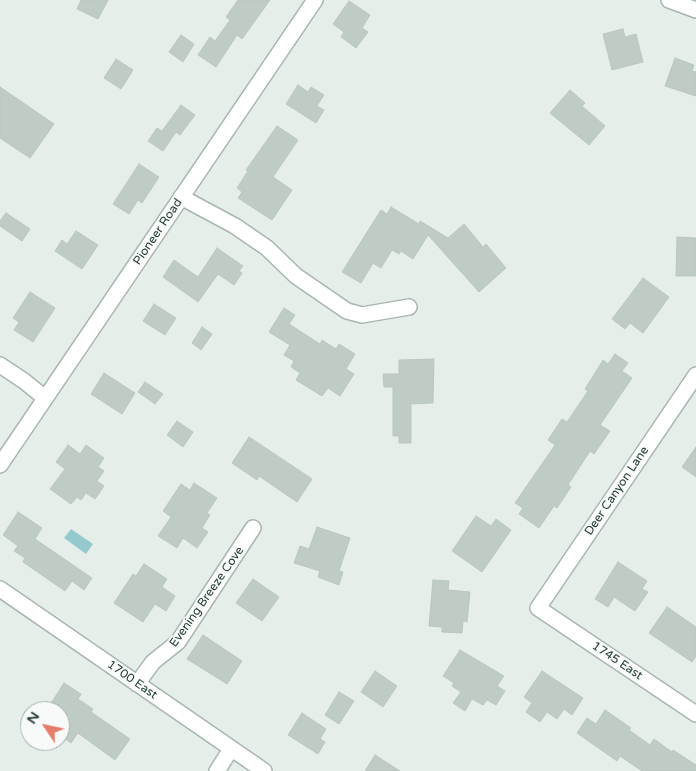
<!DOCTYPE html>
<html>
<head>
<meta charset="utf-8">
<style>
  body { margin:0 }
  #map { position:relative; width:696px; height:771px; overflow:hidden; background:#e6eeea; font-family:"Varela Round",sans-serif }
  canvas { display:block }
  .north { position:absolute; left:20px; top:701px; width:50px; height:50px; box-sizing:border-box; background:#f7faf8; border:1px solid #a4afaa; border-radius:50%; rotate:304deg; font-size:14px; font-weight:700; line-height:20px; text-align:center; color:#273f36 }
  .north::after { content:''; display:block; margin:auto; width:18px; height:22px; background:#e57d6d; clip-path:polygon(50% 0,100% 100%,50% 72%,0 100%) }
</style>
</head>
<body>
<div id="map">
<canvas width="696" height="771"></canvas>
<div class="north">N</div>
</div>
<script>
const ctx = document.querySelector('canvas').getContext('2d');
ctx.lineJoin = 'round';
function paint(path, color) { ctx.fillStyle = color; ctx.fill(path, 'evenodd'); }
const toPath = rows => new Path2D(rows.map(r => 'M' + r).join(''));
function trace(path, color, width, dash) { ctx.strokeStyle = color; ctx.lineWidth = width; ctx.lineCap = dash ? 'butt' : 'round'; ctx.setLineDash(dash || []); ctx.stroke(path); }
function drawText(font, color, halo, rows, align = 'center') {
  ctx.font = font + ' "Varela Round",sans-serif'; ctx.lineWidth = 4; ctx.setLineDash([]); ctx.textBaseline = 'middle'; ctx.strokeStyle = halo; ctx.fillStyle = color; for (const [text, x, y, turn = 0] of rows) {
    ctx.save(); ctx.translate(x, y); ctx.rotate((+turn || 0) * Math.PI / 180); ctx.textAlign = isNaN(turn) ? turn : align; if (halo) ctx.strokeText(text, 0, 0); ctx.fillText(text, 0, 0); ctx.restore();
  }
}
paint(toPath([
  [71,529,93,544,86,554,64,538]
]), '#94cacd');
const building = toPath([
  [81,0,108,0,98,19,77,9,81,0],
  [238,0,270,0,242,39,237,35,216,67,198,55,210,37,215,41,230,20,226,17,238,0],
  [349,1,370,15,362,28,368,32,356,48,341,37,344,32,333,24,349,1],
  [623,29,625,37,636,34,643,62,612,70,603,34,623,29],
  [181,35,194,44,183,62,169,52,181,35],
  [675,58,694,65,692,71,696,72,696,96,665,86,675,58],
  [116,59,133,70,121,89,104,78,116,59],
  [298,85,308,92,311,87,324,95,317,106,324,110,316,123,286,104,298,85],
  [0,87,54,124,30,158,0,138,0,87],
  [570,90,585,103,582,106,605,126,589,145,550,113,570,90],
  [181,105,195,115,180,135,176,132,163,151,148,141,157,128,162,131,181,105],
  [277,126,298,140,273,177,292,190,272,220,238,198,242,192,237,188,248,171,246,170,277,126],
  [139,164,159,177,142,203,138,200,129,214,113,204,139,164],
  [391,207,419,224,420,221,448,238,464,224,483,247,486,244,506,268,479,292,428,235,413,259,401,251,399,254,392,250,381,268,373,263,361,283,342,272,381,210,387,214,391,207],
  [6,213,30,229,22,241,0,226,0,221,6,213],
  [76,231,98,245,82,269,55,251,62,240,67,244,76,231],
  [677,237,696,238,696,276,676,276,677,237],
  [217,248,243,266,239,271,242,273,234,285,218,274,198,302,163,277,174,260,198,277,217,248],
  [643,278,669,297,643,333,630,323,625,329,612,319,643,278],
  [30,292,55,308,33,342,14,330,19,322,13,318,30,292],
  [154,304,176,318,165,335,143,321,154,304],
  [284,308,295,315,289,324,320,344,322,340,336,349,339,344,355,354,346,369,354,374,340,396,328,388,322,396,296,380,300,373,291,367,294,361,284,355,290,345,269,332,284,308],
  [202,327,212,334,201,350,192,343,202,327],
  [615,354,628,363,622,371,632,378,600,425,610,431,594,454,590,451,568,485,571,487,557,508,554,506,539,528,519,514,523,508,515,503,555,445,548,440,562,419,567,422,588,391,585,389,603,360,608,364,615,354],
  [434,359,433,403,411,404,411,443,399,443,399,436,393,436,393,387,384,387,383,374,399,374,399,360,434,359],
  [104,373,135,393,122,414,91,394,104,373],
  [145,382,163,394,155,404,138,392,145,382],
  [177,421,193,432,183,447,167,435,177,421],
  [249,437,312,479,297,502,259,476,257,480,232,463,249,437],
  [68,445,80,454,86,445,104,458,98,467,104,471,97,481,104,486,95,499,86,493,81,500,77,497,71,504,50,489,65,469,56,462,68,445],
  [696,447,696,477,682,467,696,447],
  [194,483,217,498,207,513,210,515,202,528,208,532,197,548,183,538,177,548,158,536,171,517,163,511,181,484,190,490,194,483],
  [18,512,42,528,35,539,92,578,84,590,72,581,65,591,23,562,25,558,14,551,18,546,3,535,18,512],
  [476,516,491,526,496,519,511,530,482,572,452,551,476,516],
  [317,527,350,538,339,571,343,572,339,585,318,577,320,571,294,563,300,546,309,549,317,527],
  [618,562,647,581,642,589,648,592,635,611,614,597,608,607,595,599,618,562],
  [144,564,167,579,162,587,175,596,166,611,155,604,143,622,114,603,133,574,136,576,144,564],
  [253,579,279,597,262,621,236,603,253,579],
  [433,580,449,581,448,590,470,592,467,622,463,621,462,633,442,632,442,627,429,626,433,580],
  [667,607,696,627,696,656,692,662,649,633,667,607],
  [203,635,242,661,227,684,187,659,203,635],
  [460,650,504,676,497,686,505,691,496,705,487,700,483,705,472,699,465,711,453,703,461,692,452,686,454,683,443,676,460,650],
  [375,671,397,686,383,707,361,692,375,671],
  [542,671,583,698,572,715,564,709,557,719,547,712,540,722,526,712,532,703,524,697,542,671],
  [64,683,81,694,78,699,93,709,91,712,130,739,115,760,78,733,71,743,60,735,60,711,46,711,64,683],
  [339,692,354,701,339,724,325,715,339,692],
  [605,710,631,728,629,730,650,745,654,739,672,752,673,750,696,765,696,771,642,771,620,756,617,761,577,733,587,718,596,724,605,710],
  [302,713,326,729,320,739,325,742,318,754,288,735,302,713],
  [375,755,400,771,365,771,375,755]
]);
paint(building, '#bfcbc5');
trace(building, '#b9c7c0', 1);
const minor = toPath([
  [669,0,696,10],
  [181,197,235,226,267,248,296,276,347,311,362,315,409,307],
  [0,365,24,381,45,398],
  [696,375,538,608,696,714],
  [0,465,315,0],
  [0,589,264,771],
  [137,684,153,662,178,642,253,528],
  [217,771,231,749]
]);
trace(minor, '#a9b6b0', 18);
trace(minor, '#fff', 15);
drawText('12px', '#273f36', '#f7faf8', [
  ["Pioneer Road",158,232,-56],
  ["Deer Canyon Lane",617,491,-56],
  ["Evening Breeze Cove",207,597,-55],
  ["1745 East",617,661,34],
  ["1700 East",132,680,35]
]);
</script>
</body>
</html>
